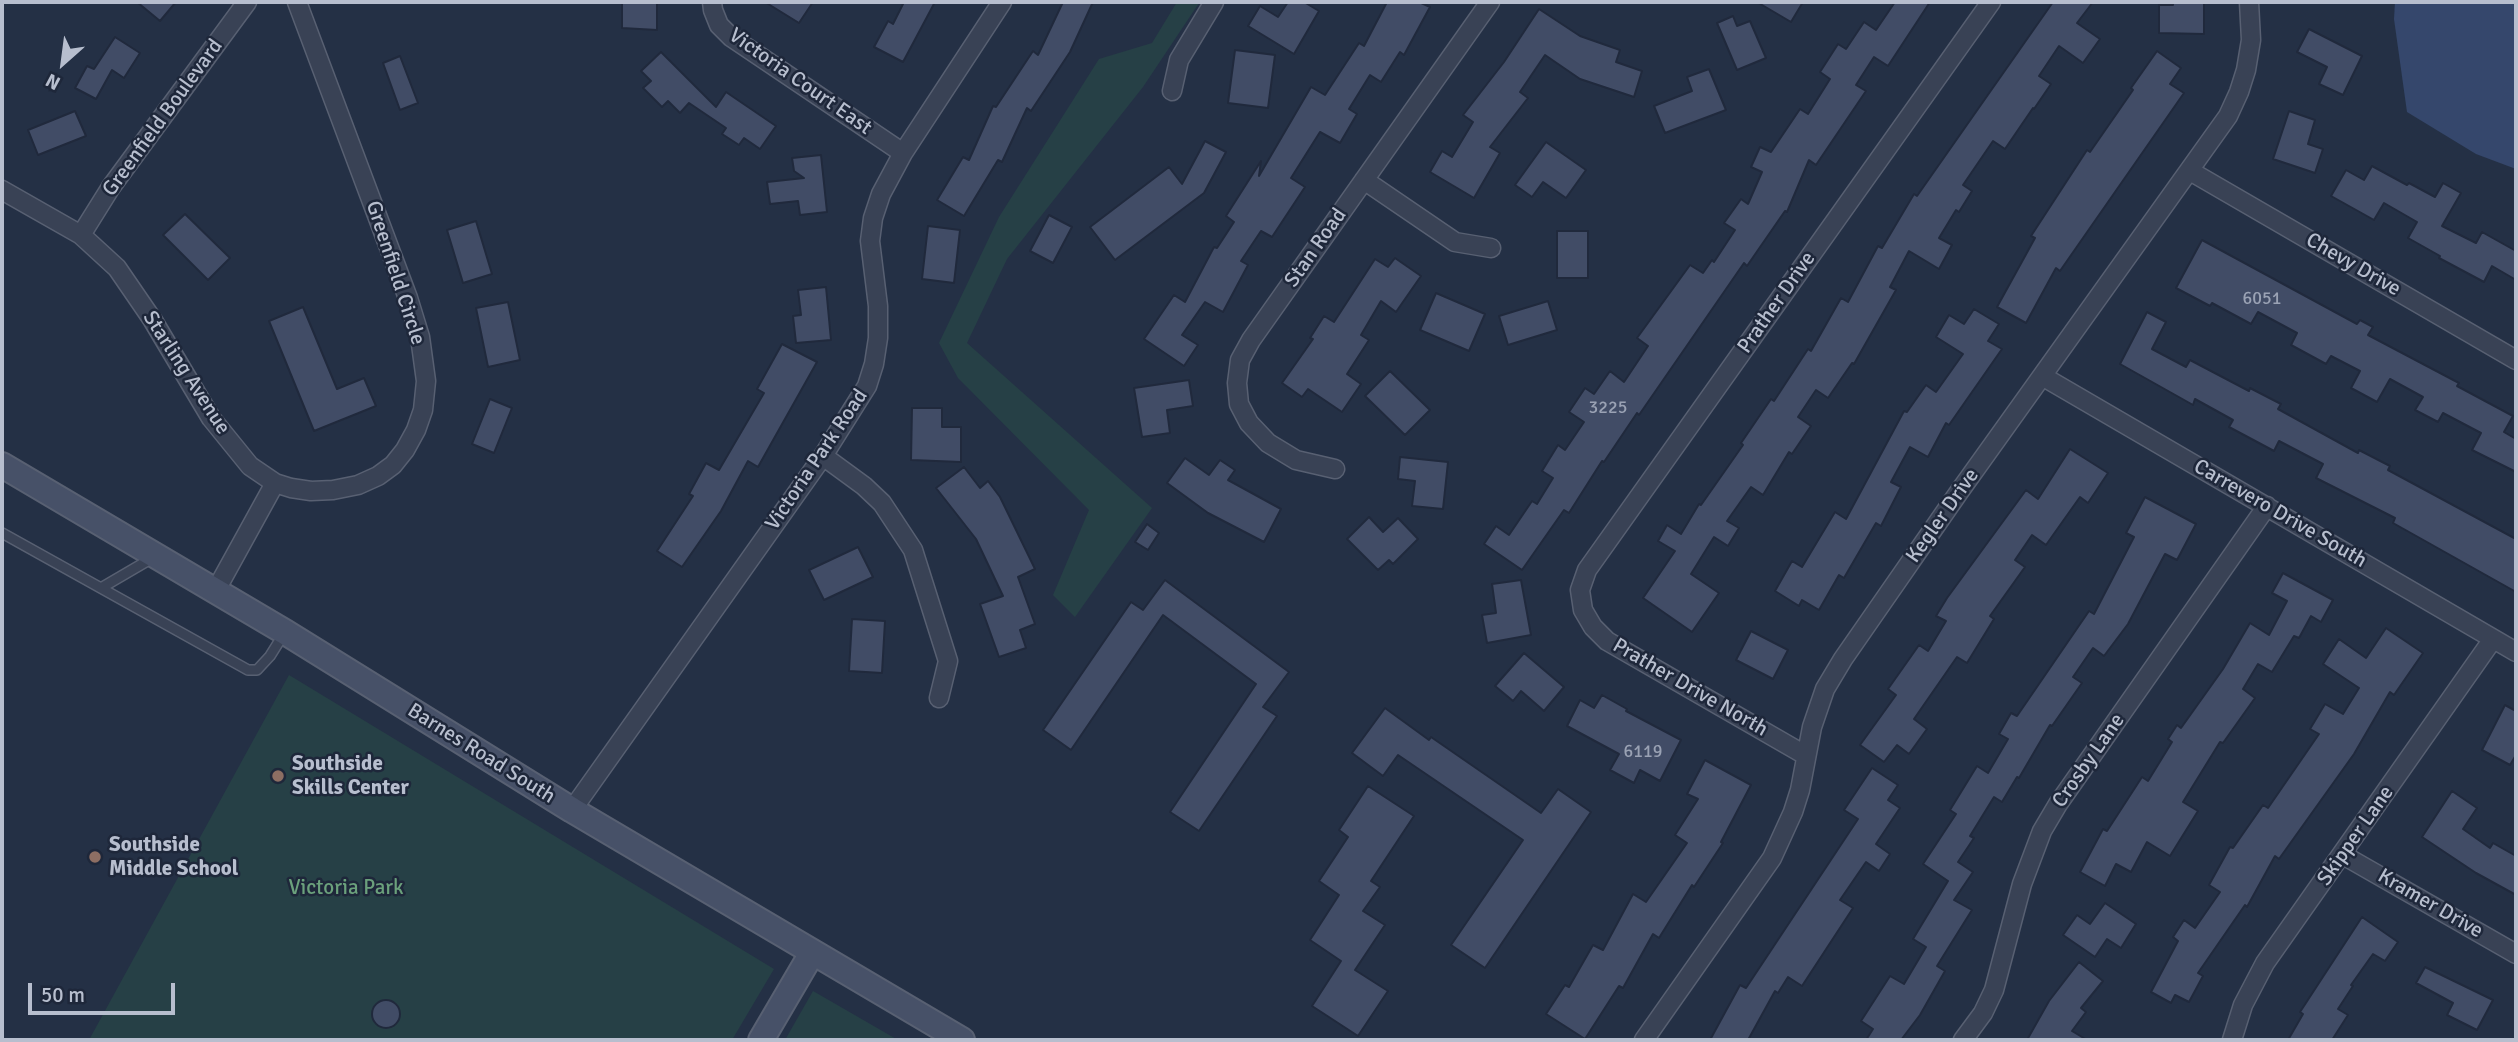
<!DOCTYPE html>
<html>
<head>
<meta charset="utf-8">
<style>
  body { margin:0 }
  #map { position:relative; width:2518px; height:1042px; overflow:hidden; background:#243045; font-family:Signika,sans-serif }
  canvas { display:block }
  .frame { position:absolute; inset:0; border:4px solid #b7bece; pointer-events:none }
  .north { position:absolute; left:28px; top:28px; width:70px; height:70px; -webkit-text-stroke:5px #1e273a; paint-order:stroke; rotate:208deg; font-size:19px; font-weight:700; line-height:28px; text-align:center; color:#b7bece }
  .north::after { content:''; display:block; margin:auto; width:24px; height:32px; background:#b7bece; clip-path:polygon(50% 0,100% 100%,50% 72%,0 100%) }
  .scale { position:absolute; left:28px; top:983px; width:147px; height:32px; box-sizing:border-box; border:4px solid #b7bece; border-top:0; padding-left:9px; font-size:21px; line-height:24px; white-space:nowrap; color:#b7bece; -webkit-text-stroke:5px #1e273a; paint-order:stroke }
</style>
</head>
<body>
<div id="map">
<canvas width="2518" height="1042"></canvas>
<div class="frame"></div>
<div class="north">N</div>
<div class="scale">50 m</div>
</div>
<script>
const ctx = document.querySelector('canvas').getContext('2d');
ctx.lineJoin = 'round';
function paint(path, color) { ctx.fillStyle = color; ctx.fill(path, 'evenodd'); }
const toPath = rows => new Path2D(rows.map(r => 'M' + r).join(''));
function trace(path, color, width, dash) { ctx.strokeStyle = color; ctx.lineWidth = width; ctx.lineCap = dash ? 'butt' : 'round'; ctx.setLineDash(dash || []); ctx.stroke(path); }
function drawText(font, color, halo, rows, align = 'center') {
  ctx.font = font + ' Signika,sans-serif'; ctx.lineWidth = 5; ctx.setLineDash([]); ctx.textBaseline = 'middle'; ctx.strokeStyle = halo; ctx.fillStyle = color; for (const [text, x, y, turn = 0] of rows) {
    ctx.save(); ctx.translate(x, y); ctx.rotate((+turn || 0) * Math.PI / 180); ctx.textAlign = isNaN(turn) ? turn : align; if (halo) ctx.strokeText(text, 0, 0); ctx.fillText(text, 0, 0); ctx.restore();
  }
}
paint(toPath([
  [1177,2,1199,3,1143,87,1007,259,967,343,1152,508,1075,617,1053,595,1089,510,958,378,939,343,999,217,1099,59,1152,43],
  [289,675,774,969,732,1040,89,1040],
  [813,991,898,1040,785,1040]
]), '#264046');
paint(toPath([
  [2395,2,2516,2,2516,169,2476,154,2407,112,2394,19]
]), '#35476c');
const building = toPath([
  [137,2,176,2,160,21,137,2],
  [622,2,657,2,657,30,622,28,622,2],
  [765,2,813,2,799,23,765,2],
  [904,2,935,2,903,62,874,47,888,21,893,24,904,2],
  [1063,2,1093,2,1070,52,1031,111,1027,108,1002,162,998,160,964,216,937,200,963,157,969,160,993,106,996,107,1033,51,1038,55,1063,2],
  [1288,2,1304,2,1319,11,1294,54,1248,26,1260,6,1278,17,1288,2],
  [1387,2,1419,2,1430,7,1404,55,1400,52,1381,82,1370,75,1349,109,1357,114,1340,143,1320,132,1291,178,1305,187,1272,237,1261,231,1241,261,1248,265,1223,312,1205,302,1182,335,1198,345,1184,366,1144,339,1174,295,1185,302,1214,247,1217,248,1234,222,1226,216,1261,161,1259,176,1311,87,1325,95,1359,43,1364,46,1387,2],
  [1757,2,1803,2,1791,22,1757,2],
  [1895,2,1930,2,1888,66,1874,57,1856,85,1866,91,1816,165,1809,160,1787,212,1785,211,1747,266,1744,263,1639,415,1637,413,1604,462,1602,461,1569,513,1564,510,1522,570,1484,544,1496,526,1509,535,1532,501,1537,504,1553,478,1542,471,1558,445,1565,450,1584,422,1569,412,1585,388,1594,394,1610,371,1624,382,1648,346,1637,338,1690,265,1703,273,1712,260,1714,262,1735,230,1724,223,1741,199,1748,204,1762,172,1751,167,1760,147,1771,152,1800,109,1808,114,1830,79,1820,72,1838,44,1846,49,1864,22,1876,30,1895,2],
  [2053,2,2093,2,2077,23,2100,39,2083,63,2059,46,2039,76,2051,84,2034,109,2033,108,2005,149,1993,141,1963,185,1972,191,1959,212,1956,210,1939,238,1952,245,1939,269,1909,251,1890,287,1896,290,1854,364,1852,363,1828,398,1816,390,1798,417,1811,426,1792,454,1789,452,1763,495,1751,487,1727,521,1739,528,1728,546,1714,537,1691,574,1719,593,1692,632,1643,598,1675,551,1658,541,1667,525,1681,534,1699,504,1701,505,1743,445,1741,443,1771,399,1774,401,1808,349,1811,351,1841,298,1848,302,1878,246,1882,248,1914,194,1917,196,2053,2],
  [2173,2,2204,2,2204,34,2159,33,2159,5,2173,5,2173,2],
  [1539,9,1580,36,1620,50,1616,62,1642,71,1634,97,1580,79,1545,55,1520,92,1528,98,1490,147,1500,153,1474,198,1430,172,1442,151,1452,157,1473,122,1463,115,1504,62,1539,9],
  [1733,16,1737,26,1750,21,1766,58,1737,70,1717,23,1733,16],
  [2309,29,2362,56,2343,95,2319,84,2327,67,2297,52,2309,29],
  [115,37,140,53,124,78,112,70,96,99,75,88,87,66,94,69,115,37],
  [1235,50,1275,55,1268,108,1228,103,1235,50],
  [2157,51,2181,68,2170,84,2184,93,2060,271,2056,268,2026,323,1997,307,2035,238,2031,236,2087,150,2090,152,2133,90,2131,88,2157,51],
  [661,52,716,107,726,92,776,126,760,149,744,138,739,145,722,134,726,128,689,103,680,113,668,101,662,107,643,88,651,81,641,71,661,52],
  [400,56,418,103,400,110,383,63,400,56],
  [1709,69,1726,110,1665,133,1654,106,1692,91,1687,77,1709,69],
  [75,111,86,136,38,155,28,130,75,111],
  [2289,111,2315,120,2308,144,2323,149,2315,173,2273,159,2289,111],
  [1205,141,1226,152,1204,193,1115,260,1090,227,1169,167,1182,184,1205,141],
  [1546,142,1586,170,1566,198,1543,182,1532,197,1515,185,1546,142],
  [821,155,827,212,800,215,798,201,770,204,767,182,804,178,794,171,792,158,821,155],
  [2372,166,2407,185,2409,183,2435,197,2443,183,2461,193,2442,226,2476,243,2482,232,2516,251,2516,280,2492,266,2484,282,2439,258,2440,256,2408,238,2417,222,2384,203,2374,220,2331,196,2346,170,2364,180,2372,166],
  [185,214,230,258,208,280,163,235,185,214],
  [1049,215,1072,227,1053,263,1030,251,1049,215],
  [476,221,492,274,463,283,447,230,476,221],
  [928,226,960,230,954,283,922,279,928,226],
  [1557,231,1588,231,1588,278,1557,278,1557,231],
  [2202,240,2357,324,2360,320,2373,327,2368,335,2459,383,2457,386,2513,416,2504,432,2516,439,2516,472,2472,450,2481,433,2443,413,2438,422,2415,410,2423,397,2390,379,2377,402,2351,388,2360,371,2331,356,2326,364,2291,345,2297,333,2258,312,2251,324,2212,303,2210,306,2176,288,2202,240],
  [1395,258,1421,276,1396,312,1381,301,1361,335,1369,340,1347,374,1361,384,1342,412,1308,389,1302,397,1282,383,1313,339,1310,338,1324,316,1334,322,1375,259,1388,267,1395,258],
  [826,287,831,340,796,343,793,316,801,315,798,290,826,287],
  [1436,293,1485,314,1469,351,1420,330,1436,293],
  [1548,301,1557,330,1508,345,1499,316,1548,301],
  [508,302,520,360,488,367,476,308,508,302],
  [303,307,337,389,364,378,376,406,314,431,269,321,303,307],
  [1974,309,1999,324,1988,341,2002,349,1949,425,1946,423,1928,457,1910,447,1891,482,1901,487,1881,526,1876,523,1844,578,1839,575,1819,610,1802,600,1799,606,1775,591,1792,561,1802,567,1835,512,1846,519,1904,411,1907,412,1926,385,1936,392,1963,354,1936,337,1949,315,1964,324,1974,309],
  [2147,312,2166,322,2152,349,2186,367,2190,360,2249,391,2250,388,2281,404,2278,409,2358,453,2359,450,2390,466,2388,470,2516,539,2516,592,2393,523,2395,518,2316,478,2323,464,2279,441,2274,451,2229,427,2233,420,2195,399,2193,405,2120,364,2147,312],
  [782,344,817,362,758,467,748,461,721,511,682,567,657,551,693,496,689,494,706,463,719,470,764,393,757,389,782,344],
  [1390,371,1430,410,1405,435,1365,396,1390,371],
  [1189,380,1193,406,1167,410,1170,433,1142,437,1134,388,1189,380],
  [490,399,512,408,494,453,472,444,490,399],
  [912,408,942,408,942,427,961,427,961,462,911,460,912,408],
  [2070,449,2108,473,2088,503,2080,497,2046,545,2032,535,2015,560,2025,567,1990,616,1994,619,1967,663,1957,657,1914,719,1927,729,1909,754,1897,745,1884,762,1860,745,1896,695,1888,689,1919,645,1928,651,1946,621,1936,616,1947,598,2026,490,2038,499,2070,449],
  [1400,457,1448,462,1443,509,1412,506,1415,481,1398,479,1400,457],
  [1185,458,1209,475,1220,460,1235,470,1228,480,1281,509,1264,542,1208,513,1167,483,1185,458],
  [964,467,980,488,988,481,1000,497,1035,569,1018,577,1035,624,1020,630,1026,648,999,657,980,604,1003,596,976,539,936,488,964,467],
  [2145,497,2196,524,2177,560,2165,554,2128,624,2104,656,2093,648,2073,677,2082,683,2052,726,2050,725,2019,778,2017,777,2002,802,1994,797,1970,836,1974,838,1958,862,1973,872,1954,900,1972,910,1937,966,1945,971,1920,1015,1901,1040,1866,1040,1873,1029,1861,1021,1890,976,1904,984,1926,947,1913,939,1948,881,1923,864,1956,814,1950,810,1977,766,1988,773,2008,739,1999,734,2011,713,2017,716,2089,611,2094,614,2134,537,2126,533,2145,497],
  [1369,517,1383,532,1398,518,1418,539,1393,564,1389,560,1378,570,1347,539,1369,517],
  [1147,524,1159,533,1148,550,1135,542,1147,524],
  [858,547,873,577,824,600,809,570,858,547],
  [2283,573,2333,600,2321,622,2311,616,2299,638,2294,636,2272,672,2258,664,2243,689,2255,698,2223,743,2220,742,2183,802,2198,811,2170,856,2147,842,2131,872,2116,864,2105,886,2080,872,2103,829,2107,831,2142,777,2148,781,2172,742,2168,739,2177,725,2181,728,2223,669,2250,623,2269,635,2287,601,2272,593,2283,573],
  [1165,580,1289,672,1263,707,1277,716,1199,831,1170,812,1256,684,1163,615,1071,750,1043,730,1131,602,1143,610,1165,580],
  [1521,580,1531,635,1487,643,1482,615,1496,613,1492,584,1521,580],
  [852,619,885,621,882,673,849,671,852,619],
  [2386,628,2423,653,2394,695,2390,692,2354,754,2279,859,2275,856,2247,907,2245,905,2198,973,2203,976,2189,1002,2175,995,2171,1003,2151,992,2178,941,2173,937,2184,920,2195,928,2220,892,2209,885,2230,847,2233,848,2263,805,2268,808,2319,734,2310,729,2325,704,2343,714,2359,688,2323,664,2339,639,2366,658,2386,628],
  [1751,631,1788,650,1773,679,1736,660,1751,631],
  [1524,653,1564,687,1544,711,1521,691,1513,701,1495,686,1524,653],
  [1602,695,1627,709,1626,711,1681,740,1660,781,1640,770,1634,783,1610,770,1619,754,1567,726,1580,700,1594,708,1602,695],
  [2505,705,2516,711,2516,755,2510,765,2482,750,2505,705],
  [1385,708,1429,740,1431,737,1541,813,1558,789,1591,812,1485,968,1451,945,1523,840,1398,755,1383,776,1352,753,1385,708],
  [1705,760,1751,785,1721,842,1723,843,1694,887,1692,885,1659,938,1653,934,1623,988,1619,986,1585,1039,1546,1014,1565,985,1569,987,1593,945,1603,950,1633,894,1646,902,1687,843,1675,835,1698,799,1687,794,1705,760],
  [1872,768,1898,785,1888,800,1900,808,1876,844,1890,854,1879,871,1866,862,1840,900,1853,908,1802,986,1788,977,1778,993,1775,991,1748,1040,1710,1040,1740,985,1746,988,1858,819,1844,810,1872,768],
  [1368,786,1414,816,1371,881,1380,887,1363,911,1385,925,1355,970,1388,991,1358,1036,1312,1006,1341,961,1310,940,1339,895,1319,881,1348,837,1339,830,1368,786],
  [2452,791,2477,808,2463,829,2490,848,2493,843,2516,856,2516,895,2476,873,2422,837,2452,791],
  [2105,903,2136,924,2121,948,2107,939,2095,957,2063,935,2077,915,2090,924,2105,903],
  [2362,917,2398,942,2385,961,2373,954,2351,985,2353,986,2338,1009,2348,1015,2332,1040,2288,1040,2303,1014,2300,1012,2362,917],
  [2079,962,2103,981,2081,1008,2086,1012,2072,1031,2087,1040,2027,1040,2049,1001,2079,962],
  [2425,967,2493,1000,2477,1030,2447,1015,2453,1003,2416,983,2425,967],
  '372 1014a14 14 0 1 1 28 0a14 14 0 1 1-28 0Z'
]);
paint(building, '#414c66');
trace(building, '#20293c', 2);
const lane = toPath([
  [2,533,248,670,257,670,270,656,285,632],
  [101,588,154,557]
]);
const street = toPath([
  [712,2,713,10,719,25,731,37,903,153],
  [1172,91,1179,60,1214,2],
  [2190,171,2516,360],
  [1364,180,1455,242,1491,248],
  [2,190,81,235,117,268,152,319,211,418,250,466,275,483,291,488,311,491,333,490,358,485,378,476,393,465,405,450,416,430,423,410,426,381,420,337,408,298,297,2],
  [81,235,111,187,247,2],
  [2042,376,2516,652],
  [823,456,864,486,882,503,913,550,948,661,939,698],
  [1335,469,1296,460,1268,443,1249,423,1239,404,1237,383,1240,360,1251,340,1490,2],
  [216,590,275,483],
  [1805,755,1607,641,1593,627,1583,610,1580,590,1587,570,1991,2],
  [572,810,823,456,867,386,874,364,878,338,878,306,870,241,873,218,881,194,903,153,1002,2],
  [2343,855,2516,954],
  [1644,1040,1772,858,1793,812,1800,790,1812,727,1825,689,1843,659,1959,492,2228,116,2239,92,2246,70,2251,40,2249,2],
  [1963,1040,1983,1013,1994,990,2022,884,2042,831,2058,804,2267,506],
  [2232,1040,2243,1005,2265,963,2493,639]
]);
const secondary = toPath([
  [2,465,285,632,572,810,962,1040],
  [761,1040,812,953]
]);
trace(lane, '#586072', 12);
trace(street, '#586072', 21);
trace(secondary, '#586072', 28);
trace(lane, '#394255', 9);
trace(street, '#394255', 18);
trace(secondary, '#475168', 24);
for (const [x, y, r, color] of [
  [278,776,7,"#8d6e63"],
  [95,857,7,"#8d6e63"]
]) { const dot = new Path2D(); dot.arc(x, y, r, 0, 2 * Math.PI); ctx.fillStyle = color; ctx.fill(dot); trace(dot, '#1e273a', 2.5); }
drawText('18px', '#9aa2b4', null, [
  ["6051",2262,299],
  ["3225",1608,408],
  ["6119",1643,752]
]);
drawText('21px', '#b7bece', '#1e273a', [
  ["Victoria Court East",800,82,35],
  ["Greenfield Boulevard",163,118,-54],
  ["Stan Road",1316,248,-55],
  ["Chevy Drive",2353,265,30],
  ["Greenfield Circle",395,273,72],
  ["Prather Drive",1777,303,-55],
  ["Starling Avenue",186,373,57],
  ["Victoria Park Road",817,460,-56],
  ["Carrevero Drive South",2280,514,30],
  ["Kegler Drive",1943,516,-55],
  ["Prather Drive North",1690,688,30],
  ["Barnes Road South",481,754,32],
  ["Crosby Lane",2089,761,-55],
  ["Skipper Lane",2356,836,-55],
  ["Kramer Drive",2430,904,30]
]);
drawText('bold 21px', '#b7bece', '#1e273a', [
  ["Southside",292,764],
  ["Skills Center",292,788],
  ["Southside",109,845],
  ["Middle School",109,869]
], 'left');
drawText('21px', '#6ba17c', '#1e273a', [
  ["Victoria Park",346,888]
]);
</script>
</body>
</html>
